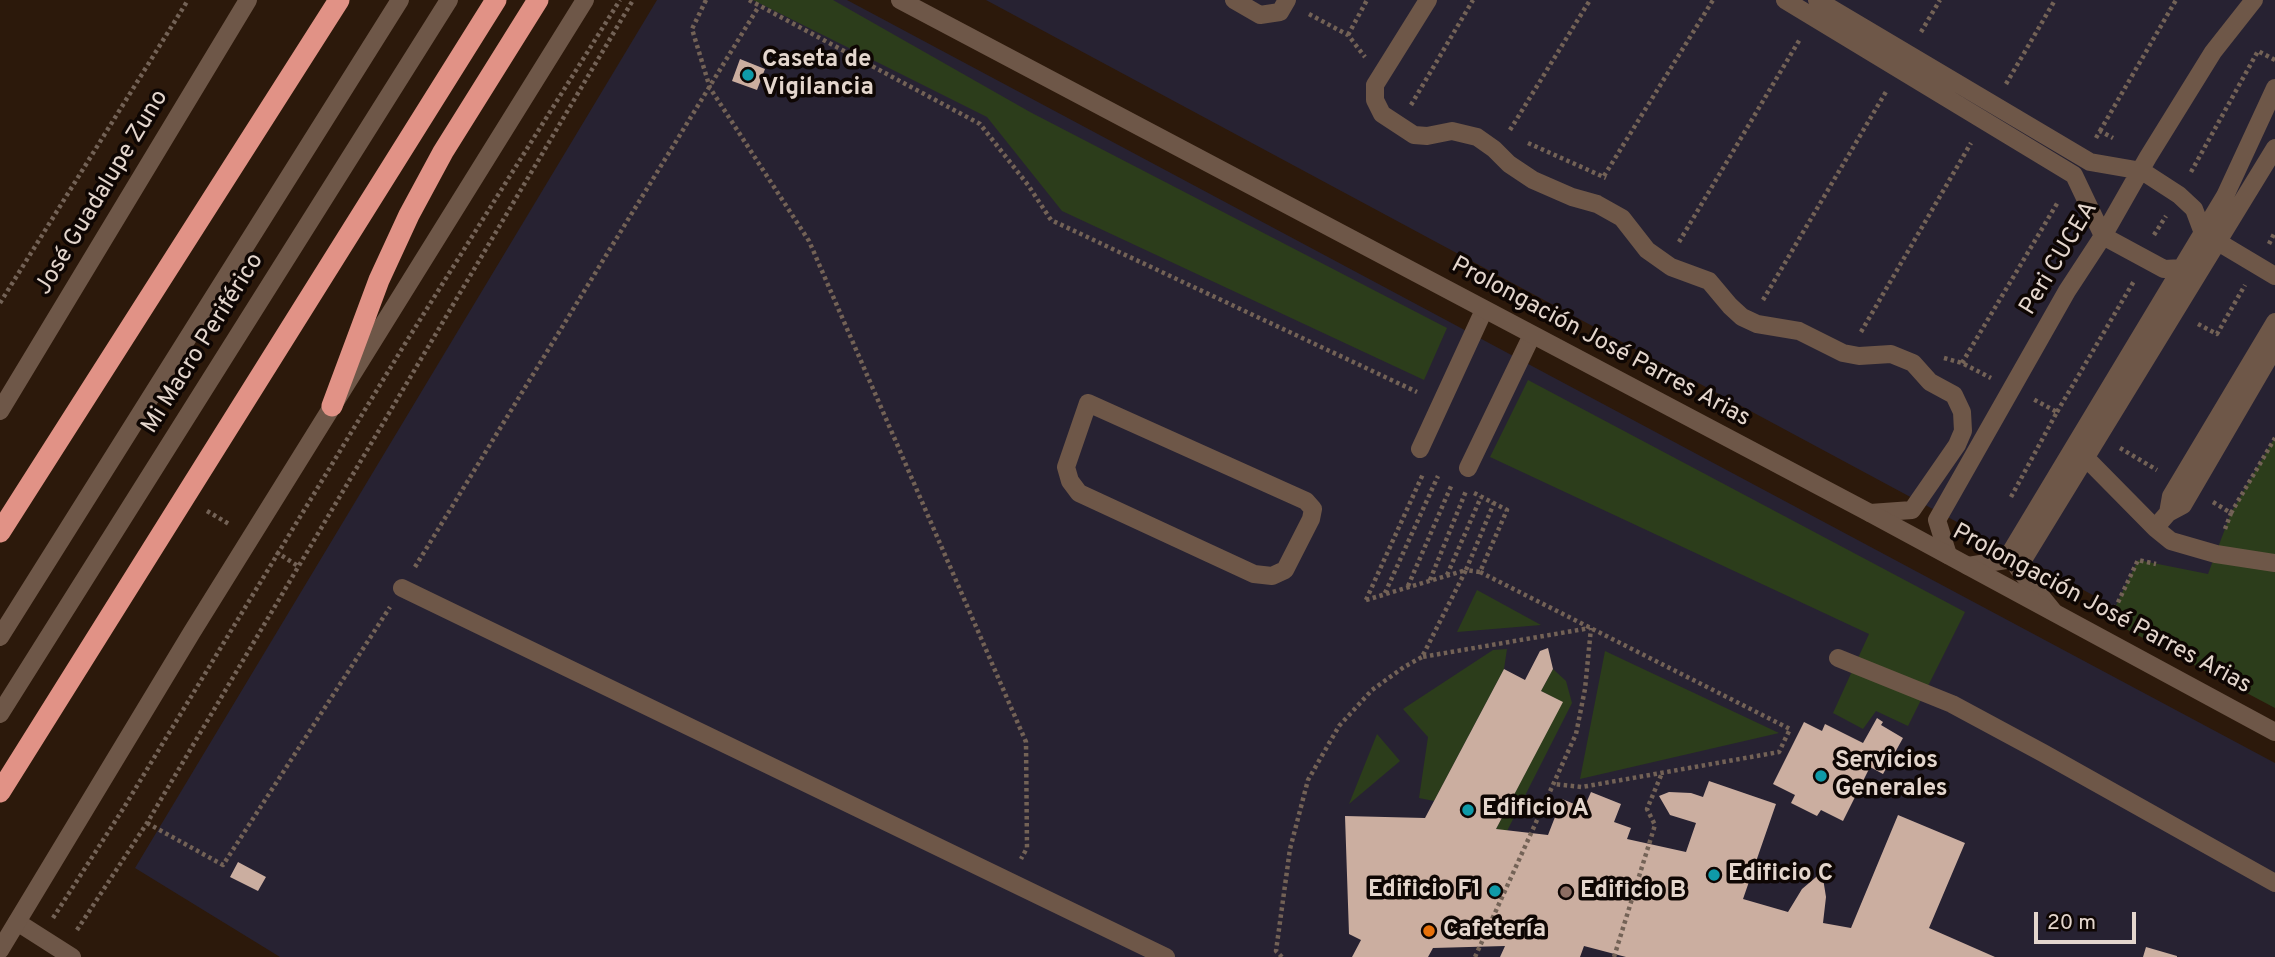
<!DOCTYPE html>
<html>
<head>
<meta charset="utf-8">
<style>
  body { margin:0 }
  #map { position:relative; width:2275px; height:957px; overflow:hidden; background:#2c190b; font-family:Overpass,sans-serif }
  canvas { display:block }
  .scale { position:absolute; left:2034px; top:912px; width:102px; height:32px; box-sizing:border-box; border:4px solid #e4d6cd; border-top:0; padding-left:9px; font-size:21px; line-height:24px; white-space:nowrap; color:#e4d6cd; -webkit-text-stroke:5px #0e0603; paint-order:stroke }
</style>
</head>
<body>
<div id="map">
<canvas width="2275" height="957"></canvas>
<div class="scale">20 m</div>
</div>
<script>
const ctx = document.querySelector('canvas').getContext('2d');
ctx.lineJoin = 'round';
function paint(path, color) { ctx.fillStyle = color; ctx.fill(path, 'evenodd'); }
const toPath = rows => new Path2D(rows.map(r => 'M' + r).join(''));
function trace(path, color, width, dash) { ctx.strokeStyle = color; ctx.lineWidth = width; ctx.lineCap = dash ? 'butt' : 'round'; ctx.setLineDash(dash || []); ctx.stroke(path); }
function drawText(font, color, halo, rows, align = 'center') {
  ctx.font = font + ' Overpass,sans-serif'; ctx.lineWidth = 7; ctx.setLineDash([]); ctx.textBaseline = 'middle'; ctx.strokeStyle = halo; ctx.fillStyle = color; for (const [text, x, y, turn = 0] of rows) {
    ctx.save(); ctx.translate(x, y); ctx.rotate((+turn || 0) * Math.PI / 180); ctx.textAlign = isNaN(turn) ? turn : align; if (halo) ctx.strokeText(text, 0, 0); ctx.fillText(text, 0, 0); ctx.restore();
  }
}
paint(toPath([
  [657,0,847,0,2275,763,2275,957,280,957,135,868],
  [986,0,2275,0,2275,693]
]), '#272232');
paint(toPath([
  [753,0,833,0,1030,112,1447,328,1424,380,1062,211,987,117],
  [1528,380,1965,612,1908,726,1876,711,1863,729,1833,713,1869,634,1490,457],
  [2275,437,2275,708,2109,620,2138,560,2208,574,2231,513],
  [1477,590,1541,625,1457,632],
  [1507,649,1504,669,1434,801,1419,798,1428,737,1403,709,1493,650],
  [1605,651,1779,733,1580,779],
  [1553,669,1566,681,1572,703,1507,831,1496,829,1562,702,1541,691],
  [1377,734,1400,761,1349,804]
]), '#2c3d1b');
paint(toPath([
  [740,59,765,69,757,90,732,81],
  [1548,648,1553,669,1541,691,1563,702,1496,829,1548,835,1562,799,1584,808,1591,792,1621,804,1614,822,1631,828,1627,839,1686,852,1696,823,1670,815,1659,796,1669,792,1691,793,1703,797,1709,781,1776,804,1743,899,1788,912,1802,889,1822,872,1826,897,1823,923,1851,928,1898,815,1965,843,1929,928,1995,957,1626,957,1584,946,1580,957,1500,957,1505,946,1433,948,1428,957,1352,957,1361,940,1349,934,1345,816,1425,818,1504,669,1525,680,1540,651],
  [1877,718,1883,722,1881,725,1903,738,1883,774,1870,767,1843,821,1821,810,1817,816,1791,803,1795,795,1773,784,1804,722,1822,731,1825,724,1863,743],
  [238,862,266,877,258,891,230,877],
  [2146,947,2177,956,2177,957,2143,957]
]), '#cbaea0');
trace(toPath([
  [706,0,692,29,710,88,809,241,1026,742,1027,848,1021,859],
  [749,0,980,124,1028,185,1051,220,1417,392],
  [1309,14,1348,35,1365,57],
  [1921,32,1940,0],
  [1348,35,1367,0],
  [2006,84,2055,0],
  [1411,105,1473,0],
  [1510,130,1590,0],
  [2100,131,2176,0],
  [2096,138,2100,131,2113,138],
  [1528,143,1606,178],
  [2191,172,2258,51,2275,60],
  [1604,176,1713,0],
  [2154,235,2166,216],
  [1679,242,1800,39],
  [2269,244,2275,232],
  [1763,300,1887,90],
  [0,303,188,0],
  [2198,324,2217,334,2245,285],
  [1861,332,1971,143],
  [1944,358,1962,363,1991,378],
  [1962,363,2058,202],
  [2057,412,2134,281],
  [2120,448,2157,470],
  [1474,493,1507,510,1480,572,1466,570,1494,503],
  [2011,497,2057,412,2033,399],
  [2213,502,2231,513,2275,438],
  [207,511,229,524],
  [2225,529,2231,513],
  [276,552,298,566],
  [415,567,759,6],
  [1480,572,1790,729,1779,752,1582,787,1554,784],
  [1447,575,1481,497],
  [1430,580,1466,491],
  [1408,586,1452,484],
  [1385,593,1438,476],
  [1366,600,1466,570,1422,657,1590,628],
  [1366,600,1423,474],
  [2112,615,2138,560,2156,564],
  [147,823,223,865,390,607],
  [53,918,123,809,403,347,620,0],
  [77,930,147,823,633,0],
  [1282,957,1276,951,1290,849,1308,780,1339,726,1372,690,1404,667,1422,657],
  [1475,957,1576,734,1585,689,1591,628],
  [1614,957,1655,825,1647,809,1662,773]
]), '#736256', 4.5, [3.5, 3.5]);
trace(toPath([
  [1234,0,1260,15,1280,12,1287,0],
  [1428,0,1375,85,1375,100,1382,114,1414,135,1427,136,1452,131,1477,137,1494,149,1509,164,1533,180,1572,197,1597,204,1622,218,1647,250,1671,267,1709,281,1730,306,1742,317,1757,324,1799,331,1843,353,1859,356,1891,354,1913,363,1930,382,1954,395,1962,412,1963,431,1957,445,1912,510,1870,513],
  [1785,0,2074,175,2103,236,2164,269,2183,268],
  [1817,0,2090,162,2142,171,2179,195,2194,209,2203,233,2275,276],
  [1088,403,1306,501,1313,509,1311,519,1285,570,1272,576,1254,574,1079,493,1070,481,1066,467,1088,403],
  [1420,449,1484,310],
  [2085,457,2155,528,2171,541,2216,554,2275,563],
  [1468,468,1532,335],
  [2168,513,2171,496,2275,322],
  [2155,528,2168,513,2183,505,2275,347],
  [1948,555,1937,520,2067,291,2103,236,2148,157,2213,52,2254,0],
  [1968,566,2006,560,2225,196,2275,88],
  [2053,611,2018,568,2275,148],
  [0,637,400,0],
  [1838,658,1952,704,2043,753,2275,883],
  [0,714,449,0],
  [17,922,72,957]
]), '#6e5748', 18);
trace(toPath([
  [402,588,1166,957]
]), '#6e5748', 18);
trace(toPath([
  [900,0,1870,513,2275,732],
  [0,411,248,0],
  [0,950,192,632,585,0]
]), '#6e5748', 18);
trace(toPath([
  [332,406,379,280,409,215,443,152,538,0],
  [0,532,339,0],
  [0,792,496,0]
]), '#e19286', 21);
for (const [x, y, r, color] of [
  [748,75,7,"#0f9aa8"],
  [1821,776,7,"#0f9aa8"],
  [1468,810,7,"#0f9aa8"],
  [1714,875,7,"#0f9aa8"],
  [1495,891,7,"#0f9aa8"],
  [1566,892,7,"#8d6e63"],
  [1429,931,7,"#e8710a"]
]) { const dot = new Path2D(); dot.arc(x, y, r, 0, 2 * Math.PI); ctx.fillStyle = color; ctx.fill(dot); trace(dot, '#0e0603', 2.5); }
drawText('bold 24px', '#e4d6cd', '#0e0603', [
  ["Caseta de",762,61],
  ["Vigilancia",762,89],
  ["Servicios",1835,762],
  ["Generales",1835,790],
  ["Edificio A",1482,810],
  ["Edificio C",1728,875],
  ["Edificio F1",1481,891,"right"],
  ["Edificio B",1580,892],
  ["Cafetería",1443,931]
], 'left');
drawText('24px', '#e4d6cd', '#0e0603', [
  ["José Guadalupe Zuno",103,193,-59],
  ["Peri CUCEA",2060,259,-59],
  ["Prolongación José Parres Arias",1600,343,28],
  ["Mi Macro Periférico",204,344,-58],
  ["Prolongación José Parres Arias",2101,610,28]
]);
</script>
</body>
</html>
